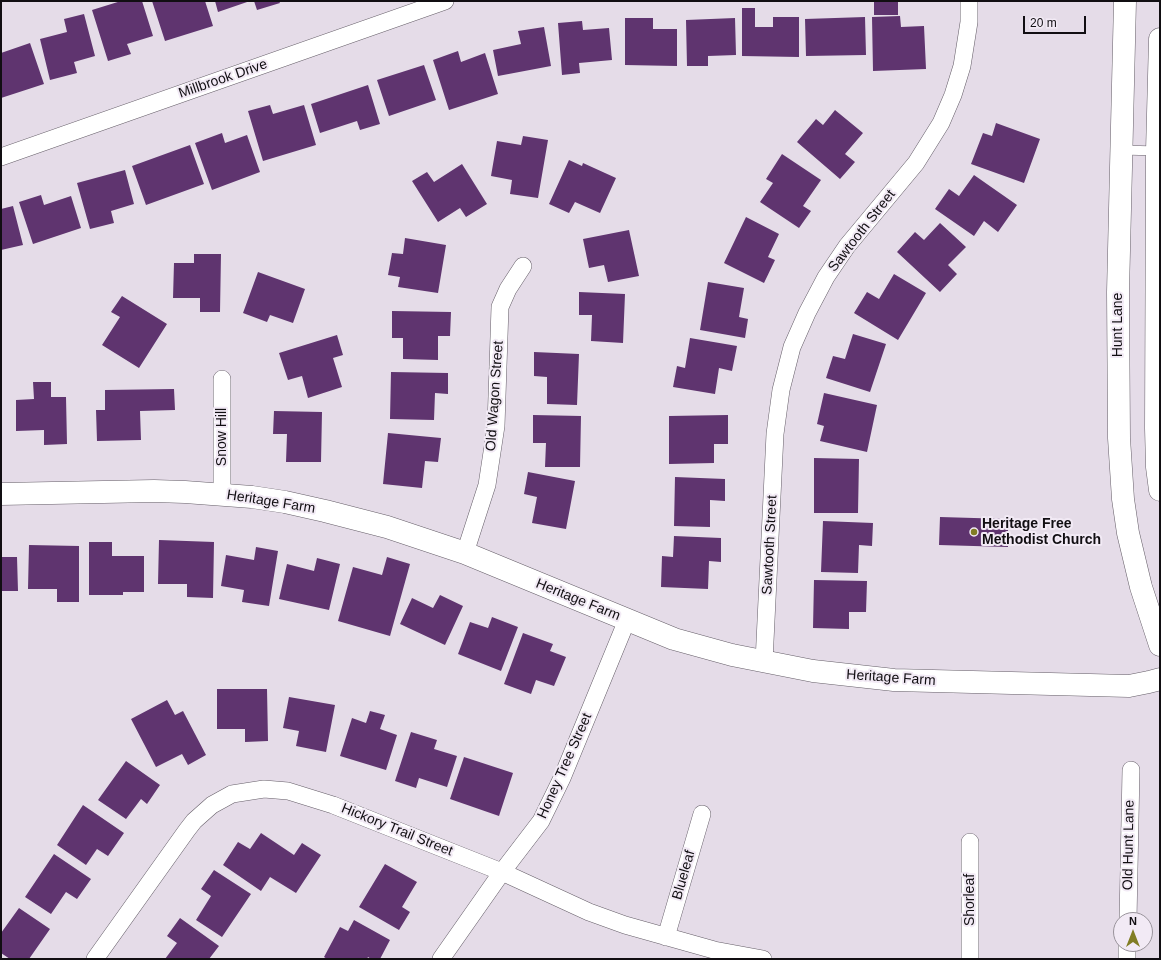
<!DOCTYPE html>
<html>
<head>
<meta charset="utf-8">
<style>
  body { margin:0 }
  #map { position:relative; width:1161px; height:960px; overflow:hidden; background:#e5dce8; font-family:Arial,sans-serif }
  canvas { display:block }
  .frame { position:absolute; inset:0; border:2px solid #110e12; pointer-events:none }
  .north { position:absolute; left:1113px; top:912px; width:40px; height:40px; box-sizing:border-box; background:#f2eaf5; border:1px solid #98929a; border-radius:50%; rotate:0deg; font-size:11px; font-weight:700; line-height:16px; text-align:center; color:#110e12 }
  .north::after { content:''; display:block; margin:auto; width:14px; height:18px; background:#817d24; clip-path:polygon(50% 0,100% 100%,50% 72%,0 100%) }
  .scale { position:absolute; left:1023px; top:16px; width:63px; height:18px; box-sizing:border-box; border:2px solid #110e12; border-top:0; padding-left:5px; font-size:12px; line-height:14px; white-space:nowrap; color:#110e12; -webkit-text-stroke:3px #f2eaf5; paint-order:stroke }
</style>
</head>
<body>
<div id="map">
<canvas width="1161" height="960"></canvas>
<div class="frame"></div>
<div class="north">N</div>
<div class="scale">20 m</div>
</div>
<script>
const ctx = document.querySelector('canvas').getContext('2d');
ctx.lineJoin = 'round';
function paint(path, color) { ctx.fillStyle = color; ctx.fill(path, 'evenodd'); }
const toPath = rows => new Path2D(rows.map(r => 'M' + r).join(''));
function trace(path, color, width, dash) { ctx.strokeStyle = color; ctx.lineWidth = width; ctx.lineCap = dash ? 'butt' : 'round'; ctx.setLineDash(dash || []); ctx.stroke(path); }
function drawText(font, color, halo, rows, align = 'center') {
  ctx.font = font + ' Arial,sans-serif'; ctx.lineWidth = 4; ctx.setLineDash([]); ctx.textBaseline = 'middle'; ctx.strokeStyle = halo; ctx.fillStyle = color; for (const [text, x, y, turn = 0] of rows) {
    ctx.save(); ctx.translate(x, y); ctx.rotate((+turn || 0) * Math.PI / 180); ctx.textAlign = isNaN(turn) ? turn : align; if (halo) ctx.strokeText(text, 0, 0); ctx.fillText(text, 0, 0); ctx.restore();
  }
}
paint(toPath([
  [121,1,142,1,153,36,127,44,131,54,108,61,92,10],
  [152,1,205,1,213,26,165,41],
  [215,1,250,1,218,12],
  [254,1,279,1,280,3,257,10],
  [874,1,898,1,898,15,874,15],
  [742,8,755,8,755,27,773,27,773,17,799,17,799,57,742,56],
  [84,14,95,56,74,62,77,73,50,80,40,39,67,32,64,19],
  [900,16,901,27,924,26,926,69,873,71,872,17],
  [865,17,866,55,806,56,805,19],
  [625,18,653,18,653,29,677,29,677,66,625,65],
  [735,18,736,55,708,56,708,66,687,66,686,20],
  [582,21,583,30,609,28,612,60,579,63,580,73,562,75,558,23],
  [544,27,551,66,498,76,493,50,521,44,518,31],
  [30,43,44,84,1,98,1,53],
  [458,51,461,62,485,53,498,94,449,110,433,60],
  [424,65,436,100,389,116,377,80],
  [368,85,380,124,360,130,357,121,320,133,311,104],
  [270,105,273,114,304,105,316,145,263,161,248,111],
  [835,110,863,133,845,154,855,162,840,179,797,142,816,119,823,125],
  [996,123,1040,139,1024,183,971,164,983,133,992,136],
  [222,133,225,143,247,135,260,172,212,190,195,143],
  [523,136,548,140,538,198,510,194,512,180,491,176,497,141,521,145],
  [190,145,204,184,146,205,132,166],
  [782,154,821,180,803,206,811,211,799,228,760,202,773,183,766,179],
  [569,160,582,166,583,163,616,178,600,213,575,202,569,213,549,204],
  [462,164,487,204,466,217,460,208,438,222,412,181,427,172,434,182],
  [125,170,134,204,111,211,114,223,90,229,77,183],
  [974,175,1017,205,998,232,984,221,974,236,935,209,949,189,959,196],
  [41,195,44,205,71,196,81,228,33,244,19,202],
  [13,206,23,245,1,250,1,209],
  [746,217,779,234,768,257,775,260,764,283,724,263],
  [940,223,966,247,948,265,957,274,940,292,897,252,915,232,924,240],
  [629,230,639,276,608,282,604,265,589,268,583,239],
  [405,238,446,245,438,293,398,287,400,277,388,275,392,253,403,254],
  [194,254,221,254,220,312,200,312,200,298,173,298,174,263,194,263],
  [258,272,305,289,293,323,270,315,267,322,243,313],
  [894,274,926,293,898,340,854,313,867,292,879,299],
  [708,282,744,288,739,317,748,319,745,338,700,330],
  [579,292,625,294,623,343,591,341,592,315,579,315],
  [122,296,167,324,139,368,102,345,120,317,111,312],
  [392,311,451,312,450,336,438,336,438,360,403,359,403,338,392,338],
  [853,334,886,344,870,392,826,378,833,356,845,359],
  [337,335,343,355,333,358,342,387,308,398,302,376,288,380,279,353],
  [690,338,737,346,732,371,719,368,715,394,673,387,677,366,685,368],
  [534,352,579,354,577,405,547,404,547,377,534,376],
  [391,372,448,373,448,394,435,393,434,420,390,419],
  [33,382,51,382,51,397,66,397,67,444,44,445,44,430,16,431,16,400,34,399],
  [174,389,175,410,140,411,141,440,97,441,96,410,105,410,105,390],
  [824,393,877,405,867,452,820,441,824,426,817,424],
  [274,411,322,412,321,462,286,462,287,434,273,434],
  [533,415,581,416,580,467,545,467,546,443,533,443],
  [728,415,728,444,714,444,714,463,669,464,669,416],
  [388,433,441,438,438,462,425,461,422,488,383,484],
  [814,458,859,459,858,513,814,513],
  [528,472,575,481,566,529,532,523,537,497,524,494],
  [675,477,725,479,725,501,710,500,710,527,674,526],
  [940,517,1008,519,1008,547,939,545],
  [823,521,873,523,872,546,859,545,858,573,821,572],
  [674,536,721,538,721,562,709,561,708,589,661,587,662,556,673,557],
  [159,540,214,542,213,598,187,597,187,584,158,584],
  [89,542,112,542,112,556,144,556,144,592,123,592,123,595,89,595],
  [29,545,79,546,79,602,57,602,57,589,28,589],
  [256,547,278,551,269,606,242,602,244,590,221,586,226,555,254,560],
  [1,557,17,557,18,591,1,591],
  [387,557,410,564,390,636,338,621,353,567,382,575],
  [317,558,340,564,329,610,279,599,287,564,314,571],
  [814,580,867,581,866,612,849,612,849,629,813,628],
  [440,595,463,606,445,645,400,624,412,598,433,608],
  [492,617,518,627,501,671,458,654,470,622,488,628],
  [523,633,553,644,550,651,566,657,554,686,536,680,531,694,504,684],
  [217,689,267,689,268,741,245,742,245,729,217,729],
  [289,697,335,705,326,752,296,746,299,731,283,728],
  [167,700,175,715,183,711,206,755,188,765,182,754,156,767,131,719],
  [370,711,385,715,380,729,397,735,386,770,340,756,352,718,366,723],
  [411,732,437,740,434,749,457,756,447,787,419,778,416,788,395,781],
  [464,757,513,773,499,816,450,799],
  [126,761,160,785,147,804,141,799,126,819,98,800],
  [83,805,124,833,108,856,97,849,86,865,57,845],
  [261,833,294,855,302,843,321,855,296,893,270,877,261,891,223,865,238,842,250,849],
  [54,854,91,879,77,899,66,892,51,914,25,897],
  [385,864,417,882,402,907,410,912,399,930,359,907],
  [214,870,251,894,222,937,196,920,211,896,201,889],
  [19,908,50,929,29,959,10,959,1,953,1,933],
  [180,918,219,946,209,959,165,959,177,943,167,936],
  [354,920,390,940,380,959,371,959,368,957,367,959,327,959,324,957,340,927,348,931]
]), '#5f346f');
const lane = toPath([
  [1121,150,1158,151]
]);
const street = toPath([
  [1,157,445,1],
  [222,494,222,379],
  [465,553,487,485,496,426,500,307,508,289,523,266],
  [764,662,775,434,781,390,792,347,807,313,826,277,847,246,916,163,941,123,953,95,962,66,969,22,969,1],
  [1128,920,1131,770],
  [666,937,702,814],
  [95,959,187,830,194,821,212,805,232,794,264,789,288,791,333,805,502,872,589,912,625,925,714,950,763,959],
  [441,959,502,872,541,821,562,778,627,620],
  [970,959,970,842],
  [1127,959,1127,944]
]);
const secondary = toPath([
  [1125,1,1118,292,1119,438,1123,499,1128,533,1141,587,1160,645],
  [1160,39,1157,151,1156,428,1157,467,1160,490],
  [1,494,154,491,185,492,252,497,285,502,325,511,387,527,465,553,674,639,732,655,813,671,894,680,1129,686,1149,682,1160,679]
]);
trace(lane, '#655e68', 10);
trace(street, '#655e68', 18);
trace(secondary, '#655e68', 23);
trace(lane, '#fff', 9);
trace(street, '#fff', 17);
trace(secondary, '#fff', 22);
for (const [x, y, r, color] of [
  [974,532,4,"#817d24"]
]) { const dot = new Path2D(); dot.arc(x, y, r, 0, 2 * Math.PI); ctx.fillStyle = color; ctx.fill(dot); trace(dot, '#f2eaf5', 1.5); }
drawText('14px', '#110e12', '#f2eaf5', [
  ["Millbrook Drive",223,79,-19],
  ["Sawtooth Street",862,231,-52],
  ["Hunt Lane",1118,325,-90],
  ["Old Wagon Street",495,396,-86],
  ["Snow Hill",222,437,-90],
  ["Heritage Farm",271,502,9],
  ["Sawtooth Street",770,545,-87],
  ["Heritage Farm",578,600,22],
  ["Heritage Farm",891,678,4],
  ["Honey Tree Street",565,766,-66],
  ["Hickory Trail Street",397,830,22],
  ["Old Hunt Lane",1129,845,-89],
  ["Blueleaf",684,875,-74],
  ["Shorleaf",970,900,-90]
]);
drawText('bold 14px', '#110e12', '#f2eaf5', [
  ["Heritage Free",982,524],
  ["Methodist Church",982,540]
], 'left');
</script>
</body>
</html>
